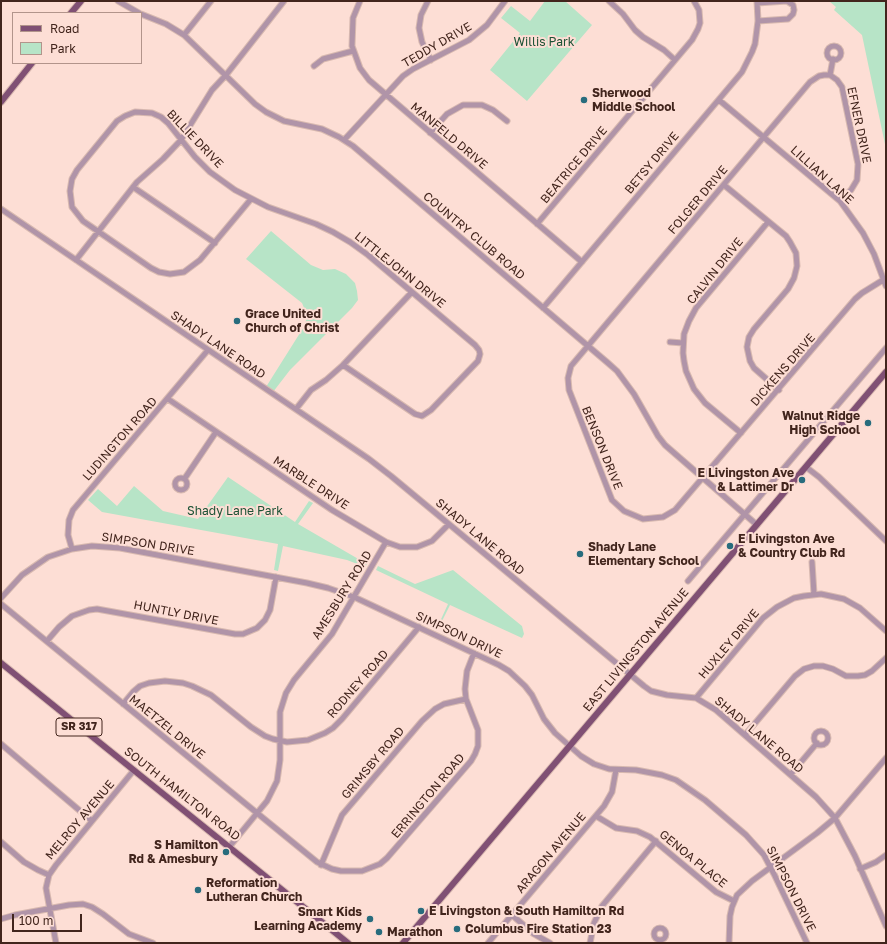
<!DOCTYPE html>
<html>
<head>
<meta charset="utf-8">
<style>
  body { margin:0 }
  #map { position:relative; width:887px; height:944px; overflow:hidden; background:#fdded5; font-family:"Golos Text",sans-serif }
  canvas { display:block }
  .frame { position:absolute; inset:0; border:2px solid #42251d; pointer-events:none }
  .legend { position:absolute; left:12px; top:12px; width:130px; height:52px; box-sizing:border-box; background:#fdded5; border:1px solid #b2948b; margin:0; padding:5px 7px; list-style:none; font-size:12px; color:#42251d }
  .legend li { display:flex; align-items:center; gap:8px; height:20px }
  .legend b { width:20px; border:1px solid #b2948b }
  .scale { position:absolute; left:12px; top:914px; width:70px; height:18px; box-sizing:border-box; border:2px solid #42251d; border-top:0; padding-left:5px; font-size:12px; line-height:14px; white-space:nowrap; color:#42251d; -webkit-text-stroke:3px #fdded5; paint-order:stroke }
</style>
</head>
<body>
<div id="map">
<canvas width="887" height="944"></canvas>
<div class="frame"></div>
<ul class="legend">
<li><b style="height:5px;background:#805074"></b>Road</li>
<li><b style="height:11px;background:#b7e4c7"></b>Park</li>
</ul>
<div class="scale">100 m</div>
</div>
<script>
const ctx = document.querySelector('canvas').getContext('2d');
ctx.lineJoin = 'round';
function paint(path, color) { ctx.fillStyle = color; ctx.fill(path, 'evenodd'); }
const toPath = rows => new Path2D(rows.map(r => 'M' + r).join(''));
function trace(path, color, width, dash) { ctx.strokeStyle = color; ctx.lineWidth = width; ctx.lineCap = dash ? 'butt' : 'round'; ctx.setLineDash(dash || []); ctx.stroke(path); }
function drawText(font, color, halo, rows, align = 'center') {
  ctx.font = font + ' "Golos Text",sans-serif'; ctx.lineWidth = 4; ctx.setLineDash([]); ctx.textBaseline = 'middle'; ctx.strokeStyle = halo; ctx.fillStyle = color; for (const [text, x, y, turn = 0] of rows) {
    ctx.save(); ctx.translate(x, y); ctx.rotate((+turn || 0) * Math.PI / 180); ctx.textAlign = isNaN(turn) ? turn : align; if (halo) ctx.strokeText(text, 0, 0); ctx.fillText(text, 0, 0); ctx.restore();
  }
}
paint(toPath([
  [545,1,565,1,592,25,527,101,490,70,520,33,501,18,511,6,530,21],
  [829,1,886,1,886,149,862,35,834,10,836,7],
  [271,231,311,265,323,270,335,269,346,274,355,283,357,291,358,300,352,308,290,370,273,392,266,387,305,325,307,315,302,303,246,259],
  [228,477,295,522,309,501,313,503,298,524,367,564,365,567,347,560,283,546,278,571,274,570,278,544,102,512,88,500,98,489,117,506,134,486,163,511,198,519],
  [378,566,415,584,453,570,522,626,524,634,522,638,450,605,438,629,437,628,448,604,376,570]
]), '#b7e4c7');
const minor = toPath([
  [118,1,139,13],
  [360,1,353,18,352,46,360,68,369,80,582,262],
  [428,1,421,15,419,28,422,42,431,60],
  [609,1,623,14,635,30,643,37,664,50,675,60],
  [757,3,787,1,793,5,794,10,793,14,788,19,758,21],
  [141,14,166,24,184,35,255,104,266,112,284,121,322,129,339,137,353,146,608,363,617,371,634,394,658,436,665,445,757,525],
  [184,35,211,1],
  '827 53a7 7 0 1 1 14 0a7 7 0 1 1-14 0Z',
  [314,66,323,59,353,51],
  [830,75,833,59],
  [719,100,840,201,863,233,874,254,886,286],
  [430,133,447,114,463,105,482,105,493,110,507,121],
  [344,140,403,76,413,69,469,40,487,25,505,1],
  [724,185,786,236,790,242,796,253,797,266,794,278,788,289,754,329,749,337,747,347,750,361,754,368,779,390],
  [133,187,215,243],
  [251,199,200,260,184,272,170,274,159,272,151,268,83,221,72,207,70,191,72,179,77,170,117,121,125,116,135,112,152,113,161,117,168,123,195,157,210,172,235,190,268,207,316,224,333,232,350,242,368,255,475,345,479,350,480,354,478,361,431,410,422,416,415,414,343,365],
  [840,201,851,190,857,180,858,164,842,87,837,80,830,75,824,75,819,76,810,82,571,366,568,378,569,390,612,500,624,511,643,519,663,517,675,510,855,299,862,293,883,280],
  [1,209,369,459,391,476,644,686,651,691,667,695,696,698,716,710,816,797,835,818,855,856,886,926],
  [537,224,692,40,698,29,700,23,699,10,694,1],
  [76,260,137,182,163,159,181,140,212,90,226,75,284,1],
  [543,308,742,72,752,52,755,44,758,21,757,1],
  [670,342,683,343],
  [168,399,332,510,386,542,400,547,417,547,432,541,449,524],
  [296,409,311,390,326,380,343,365,412,292],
  [741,433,705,403,694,389,686,371,684,361,683,353,684,334,689,321,696,308,768,222],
  [806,467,819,477,886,541],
  '175 484a6 6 0 1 1 12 0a6 6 0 1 1-12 0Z',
  [185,478,216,432],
  [72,549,68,535,69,520,73,510,208,350],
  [812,562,814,594],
  [688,581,886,348],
  [1,598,22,575,48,557,72,549,92,546,120,548,307,583,328,588,354,597,499,665,509,671,525,686,532,695,544,719,555,733,581,756,594,764,609,769,636,770,662,775,676,780,705,800,746,835,764,855,774,874,807,943],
  [1,604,317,862,332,869,341,871,362,871,380,864,387,858,471,761,475,754,478,746,478,730,466,699,465,689,467,671,474,653],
  [47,641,59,627,72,616,89,610,97,609,235,634,243,634,257,628,265,620,270,610,276,577],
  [696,698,763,618,777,607,794,598,804,596,821,594,844,599,860,608,886,631],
  [123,704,133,692,140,686,149,683,165,681,183,683,192,686,211,695,251,727,265,736,273,739,287,742,308,740,325,733,333,728,342,719,419,627],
  '814 738a7 7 0 1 1 14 0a7 7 0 1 1-14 0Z',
  [745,735,795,676,804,669,814,666,823,666,833,669,846,676,858,676,865,675,872,671,886,658],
  [1,744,92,821],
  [791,774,817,743],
  [596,816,616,828,637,831,650,837,716,892,734,901],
  [1,842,24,862,38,870,49,875],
  [230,846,267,801,277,781,280,760,280,712,286,693,294,680,332,634,386,542],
  [321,865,342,815,422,721,435,709,444,704,466,699],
  [860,869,876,862,886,855],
  [512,915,534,934,550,943],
  [1,919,15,915,69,905,83,904,92,907,103,914,129,934,153,943],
  '654 934a6 6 0 1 1 12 0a6 6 0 1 1-12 0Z',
  [56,943,46,888,49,875,56,865,134,770],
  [488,943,604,806,612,792,616,770],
  [590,943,594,923,602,906,656,841],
  [729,943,730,916,732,907,737,895,752,881,817,833,835,818,886,758]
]);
const major = toPath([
  [71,13,81,1],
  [1,102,32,63],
  [1,663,348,943],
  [403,943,886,372]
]);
trace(minor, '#d8b9b0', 7);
trace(major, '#d8b9b0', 8);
trace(minor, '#b094a8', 5);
trace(major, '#805074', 6);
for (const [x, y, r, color] of [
  [584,100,4,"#286c7d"],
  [237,321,4,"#286c7d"],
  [868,423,4,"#286c7d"],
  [802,480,4,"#286c7d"],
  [730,546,4,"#286c7d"],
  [580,554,4,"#286c7d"],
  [226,852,4,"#286c7d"],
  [198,890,4,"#286c7d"],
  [421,911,4,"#286c7d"],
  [370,919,4,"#286c7d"],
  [457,929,4,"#286c7d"],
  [379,932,4,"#286c7d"]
]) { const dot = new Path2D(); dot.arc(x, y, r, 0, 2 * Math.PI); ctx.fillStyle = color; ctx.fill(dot); trace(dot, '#fdded5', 1.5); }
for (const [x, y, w] of [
  [79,727,46]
]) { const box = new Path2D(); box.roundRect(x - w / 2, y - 9, w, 18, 3); ctx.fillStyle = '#fdded5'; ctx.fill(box); trace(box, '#42251d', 1); }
drawText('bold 11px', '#42251d', null, [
  ["SR 317",79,727]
]);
drawText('12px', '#1c5235', '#fdded5', [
  ["Willis Park",544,42],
  ["Shady Lane Park",235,511]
]);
drawText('12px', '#42251d', '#fdded5', [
  ["TEDDY DRIVE",437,45,-30],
  ["EFNER DRIVE",859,125,78],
  ["MANFELD DRIVE",449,136,40],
  ["BILLIE DRIVE",195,139,46],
  ["BETSY DRIVE",652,163,-50],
  ["BEATRICE DRIVE",574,165,-50],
  ["LILLIAN LANE",822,175,42],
  ["FOLGER DRIVE",698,200,-50],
  ["COUNTRY CLUB ROAD",474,236,40],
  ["LITTLEJOHN DRIVE",400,270,39],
  ["CALVIN DRIVE",715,271,-51],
  ["SHADY LANE ROAD",218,345,34],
  ["DICKENS DRIVE",783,370,-49],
  ["LUDINGTON ROAD",120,439,-49],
  ["BENSON DRIVE",602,448,68],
  ["MARBLE DRIVE",311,483,33],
  ["SHADY LANE ROAD",480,537,40],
  ["SIMPSON DRIVE",148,544,9],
  ["AMESBURY ROAD",342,595,-58],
  ["HUNTLY DRIVE",176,613,11],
  ["SIMPSON DRIVE",459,635,25],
  ["HUXLEY DRIVE",729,644,-50],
  ["EAST LIVINGSTON AVENUE",636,650,-50],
  ["RODNEY ROAD",358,684,-49],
  ["MAETZEL DRIVE",167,727,39],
  ["SHADY LANE ROAD",759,735,40],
  ["GRIMSBY ROAD",373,763,-50],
  ["SOUTH HAMILTON ROAD",182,794,38],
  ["ERRINGTON ROAD",428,796,-50],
  ["MELROY AVENUE",80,820,-50],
  ["ARAGON AVENUE",551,853,-50],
  ["GENOA PLACE",693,859,39],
  ["SIMPSON DRIVE",791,889,63]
]);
drawText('bold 12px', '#42251d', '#fdded5', [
  ["Sherwood",592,93],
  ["Middle School",592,107],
  ["Grace United",245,314],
  ["Church of Christ",245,328],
  ["Walnut Ridge",860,416,"right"],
  ["High School",860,430,"right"],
  ["E Livingston Ave",794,473,"right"],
  ["& Lattimer Dr",794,487,"right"],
  ["E Livingston Ave",738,539],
  ["& Country Club Rd",738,553],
  ["Shady Lane",588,547],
  ["Elementary School",588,561],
  ["S Hamilton",218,845,"right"],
  ["Rd & Amesbury",218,859,"right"],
  ["Reformation",206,883],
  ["Lutheran Church",206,897],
  ["E Livingston & South Hamilton Rd",429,911],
  ["Smart Kids",362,912,"right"],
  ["Learning Academy",362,926,"right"],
  ["Columbus Fire Station 23",465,929],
  ["Marathon",387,932]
], 'left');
</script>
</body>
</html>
